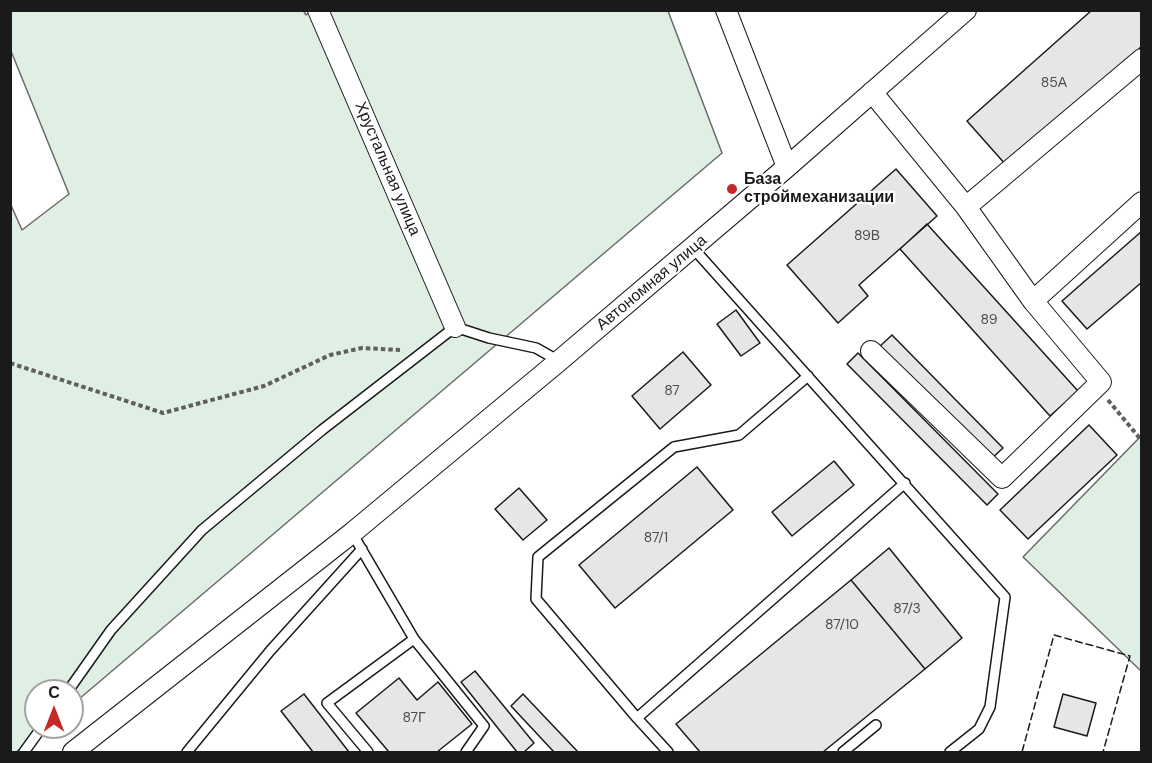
<!DOCTYPE html>
<html>
<head>
<meta charset="utf-8">
<style>
  body { margin:0 }
  #map { position:relative; width:1152px; height:763px; overflow:hidden; background:#fff; font-family:"DM Sans",sans-serif }
  canvas { display:block }
  .frame { position:absolute; inset:0; border:12px solid #1a1a1a; pointer-events:none }
  .north { position:absolute; left:24px; top:679px; width:60px; height:60px; box-sizing:border-box; background:#fff; border:2px solid #a3a3a3; border-radius:50%; rotate:0deg; font-size:16px; font-weight:700; line-height:24px; text-align:center; color:#1a1a1a }
  .north::after { content:''; display:block; margin:auto; width:21px; height:27px; background:#c62828; clip-path:polygon(50% 0,100% 100%,50% 72%,0 100%) }
</style>
</head>
<body>
<div id="map">
<canvas width="1152" height="763"></canvas>
<div class="frame"></div>
<div class="north">С</div>
</div>
<script>
const ctx = document.querySelector('canvas').getContext('2d');
ctx.lineJoin = 'round';
function paint(path, color) { ctx.fillStyle = color; ctx.fill(path, 'evenodd'); }
const toPath = rows => new Path2D(rows.map(r => 'M' + r).join(''));
function trace(path, color, width, dash) { ctx.strokeStyle = color; ctx.lineWidth = width; ctx.lineCap = dash ? 'butt' : 'round'; ctx.setLineDash(dash || []); ctx.stroke(path); }
function drawText(font, color, halo, rows, align = 'center') {
  ctx.font = font + ' "DM Sans",sans-serif'; ctx.lineWidth = 4.5; ctx.setLineDash([]); ctx.textBaseline = 'middle'; ctx.strokeStyle = halo; ctx.fillStyle = color; for (const [text, x, y, turn = 0] of rows) {
    ctx.save(); ctx.translate(x, y); ctx.rotate((+turn || 0) * Math.PI / 180); ctx.textAlign = isNaN(turn) ? turn : align; if (halo) ctx.strokeText(text, 0, 0); ctx.fillText(text, 0, 0); ctx.restore();
  }
}
const green = toPath([
  [303,10,306,15,312,10,668,11,722,153,72,705,72,691,36,691,36,727,46,727,16,752,10,752,10,203,22,230,69,194,11,51,11,11,303,10],
  [1141,436,1141,671,1023,557,1141,436]
]);
paint(green, '#e0efe3');
trace(green, '#6a6a6a', 1.5);
const building = toPath([
  [1092,10,1142,10,1142,46,1006,165,967,121,1092,10],
  [896,169,937,216,859,285,868,296,838,323,787,265,896,169],
  [927,224,1078,391,1050,416,900,249,927,224],
  [1142,231,1142,282,1087,329,1062,301,1142,231],
  [736,310,760,343,741,356,717,324,736,310],
  [892,335,1003,448,990,460,879,347,892,335],
  [683,352,711,385,660,429,632,396,683,352],
  [858,353,998,494,987,505,847,364,858,353],
  [1089,425,1117,455,1028,539,1000,510,1089,425],
  [834,461,854,485,792,536,772,512,834,461],
  [697,467,733,510,615,608,579,565,697,467],
  [519,488,547,520,523,540,495,509,519,488],
  [889,548,962,638,925,669,851,580,889,548],
  [851,580,925,669,823,752,700,752,676,724,851,580],
  [475,671,534,743,524,752,517,752,461,682,475,671],
  [399,678,417,700,438,682,472,724,437,752,389,752,356,713,399,678],
  [304,694,349,752,313,752,281,711,304,694],
  [523,694,578,752,554,752,511,706,523,694],
  [1063,694,1096,703,1087,736,1054,727,1063,694]
]);
paint(building, '#e6e6e6');
trace(building, '#1a1a1a', 1.5);
const lane = toPath([
  [693,248,1005,597,990,707,979,729,950,752],
  [808,376,739,435,674,447,538,557,536,599,637,718,905,483],
  [352,533,414,639,484,726,466,752],
  [68,691,111,630,202,530,322,430,455,327,489,338,536,348,559,361],
  [637,718,668,752],
  [24,752,42,727],
  [187,752,270,651,362,549],
  [368,752,327,703,414,639],
  [843,752,876,725]
]);
const street = toPath([
  [318,10,455,327],
  [726,10,787,167],
  [872,92,966,207,1142,59],
  [966,207,1033,301,1142,202],
  [871,351,1002,478,1101,382,1033,301],
  [73,752,352,533,559,361,787,167,966,10]
]);
trace(lane, '#1a1a1a', 12);
trace(street, '#1a1a1a', 22);
trace(toPath([
  [10,363,163,413,264,386,330,355,362,348,400,350],
  [1108,400,1142,441]
]), '#5f5f5f', 4, [4.5, 3]);
trace(lane, '#fff', 9);
trace(street, '#fff', 20);
trace(toPath([
  [1022,752,1054,635,1130,656,1103,752]
]), '#1a1a1a', 1.5, [8, 3]);
for (const [x, y, r, color] of [
  [732,189,6,"#c62828"]
]) { const dot = new Path2D(); dot.arc(x, y, r, 0, 2 * Math.PI); ctx.fillStyle = color; ctx.fill(dot); trace(dot, '#fff', 2); }
drawText('14px', '#4d4d4d', null, [
  ["85А",1054,83],
  ["89В",867,236],
  ["89",989,320],
  ["87",672,391],
  ["87/1",656,538],
  ["87/3",907,609],
  ["87/10",842,625],
  ["87Г",414,718]
]);
drawText('16px', '#1a1a1a', '#fff', [
  ["Хрустальная улица",387,169,67],
  ["Автономная улица",652,283,-40]
]);
drawText('bold 16px', '#1a1a1a', '#fff', [
  ["База",744,180],
  ["строймеханизации",744,198]
], 'left');
</script>
</body>
</html>
